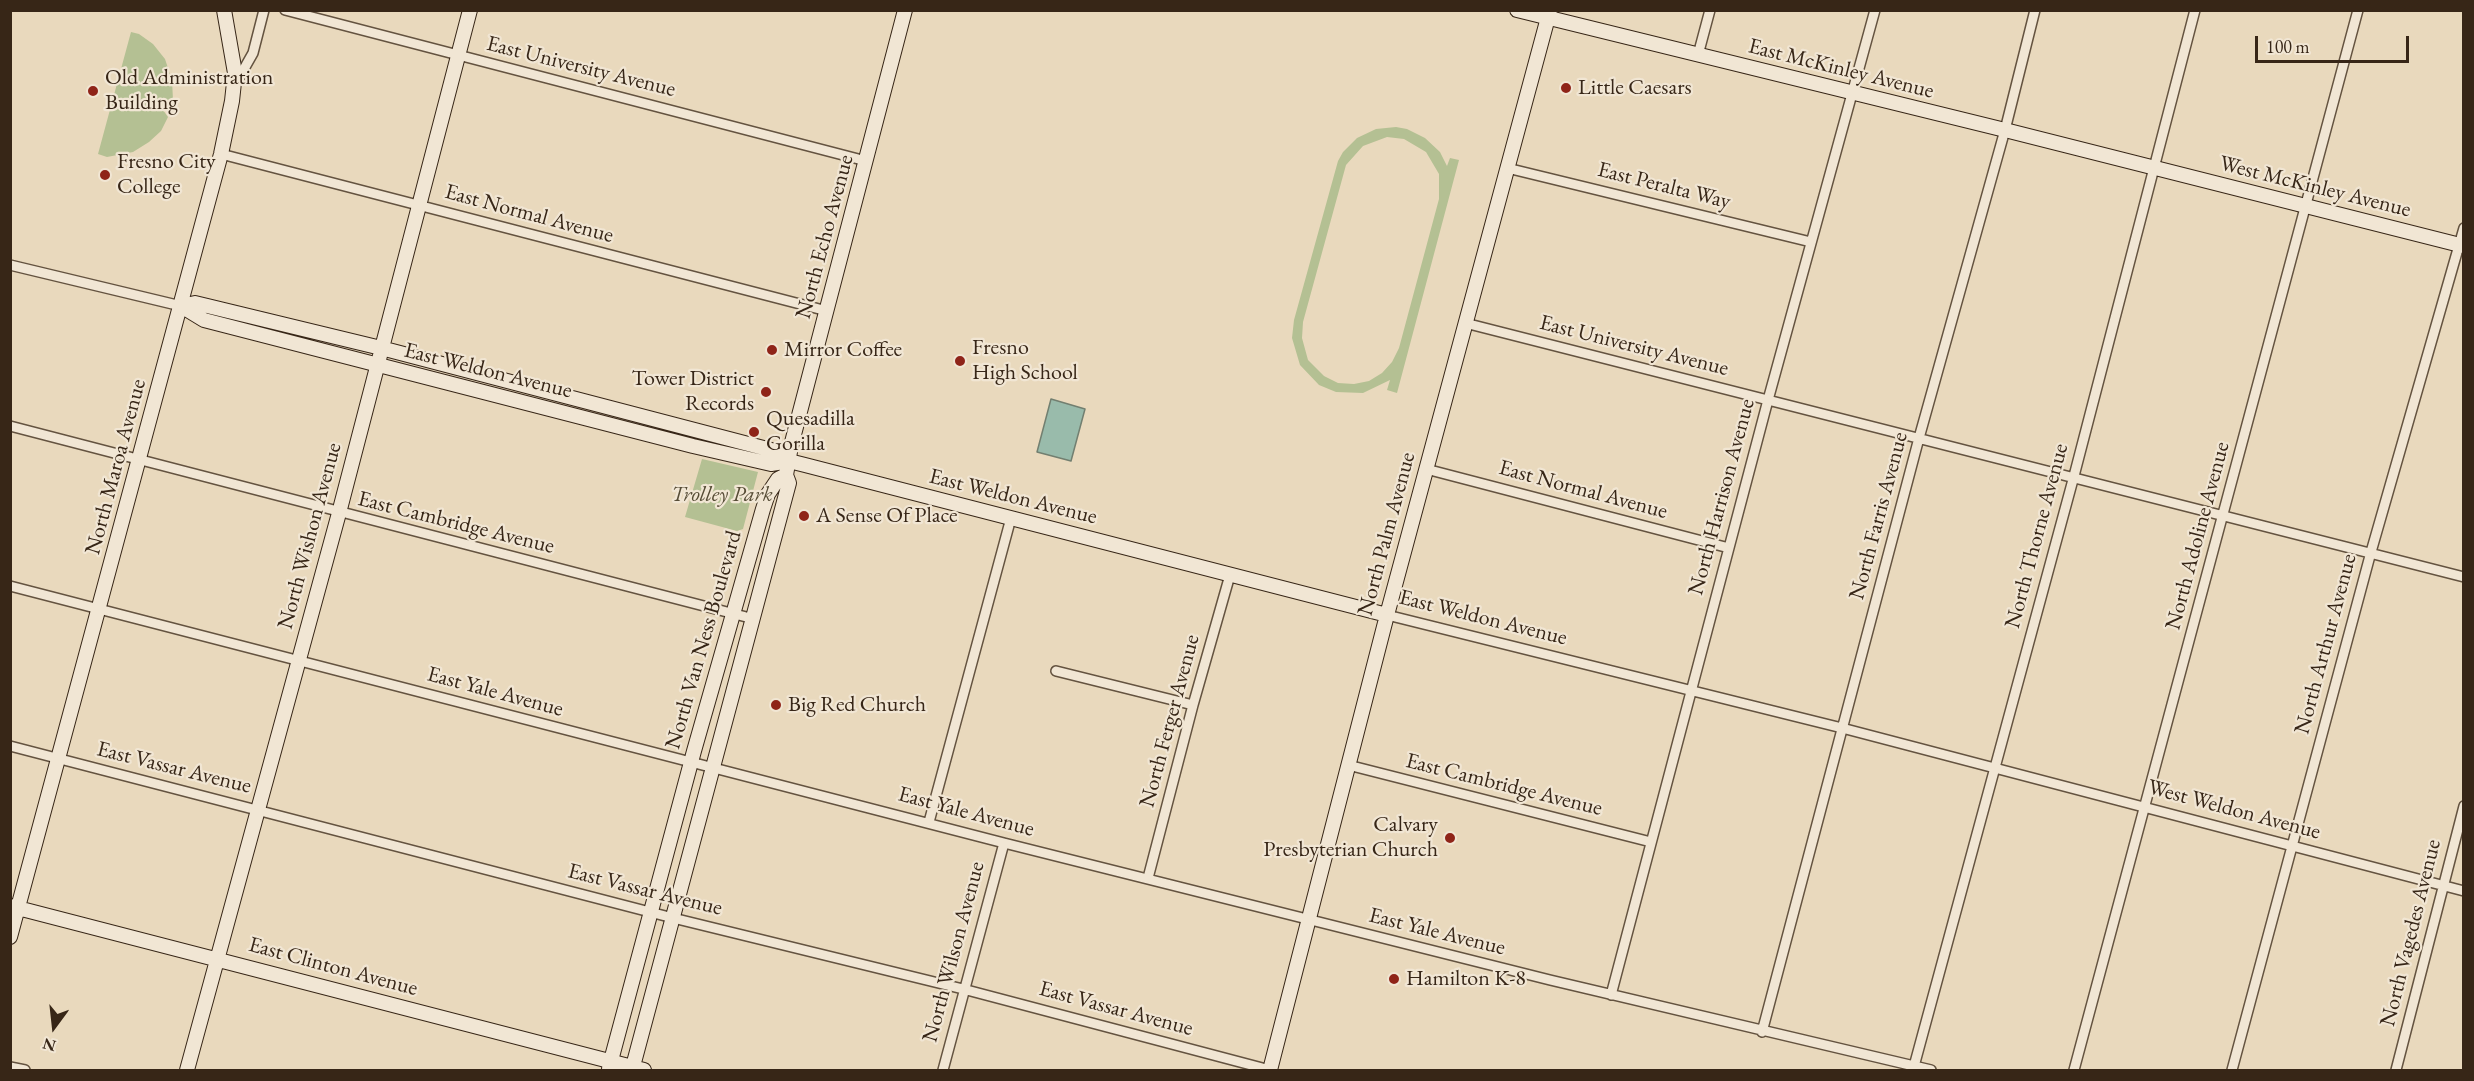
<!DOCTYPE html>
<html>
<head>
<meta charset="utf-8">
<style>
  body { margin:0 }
  #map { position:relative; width:2474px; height:1081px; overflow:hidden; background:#e9d9bd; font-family:"EB Garamond",serif }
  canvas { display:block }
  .frame { position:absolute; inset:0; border:12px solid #372617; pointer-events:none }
  .north { position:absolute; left:24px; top:997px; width:60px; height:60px; -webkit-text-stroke:4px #f1e6d4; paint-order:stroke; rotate:195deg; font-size:16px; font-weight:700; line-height:24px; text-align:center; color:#372617 }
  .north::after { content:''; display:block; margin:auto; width:21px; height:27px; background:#372617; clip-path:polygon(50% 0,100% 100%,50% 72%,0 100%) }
  .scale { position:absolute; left:2255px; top:36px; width:154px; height:27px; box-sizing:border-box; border:3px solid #372617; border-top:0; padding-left:8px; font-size:18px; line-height:21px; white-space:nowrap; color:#372617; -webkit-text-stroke:4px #f1e6d4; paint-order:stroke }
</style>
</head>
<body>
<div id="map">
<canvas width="2474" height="1081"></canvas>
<div class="frame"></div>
<div class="north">N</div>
<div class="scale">100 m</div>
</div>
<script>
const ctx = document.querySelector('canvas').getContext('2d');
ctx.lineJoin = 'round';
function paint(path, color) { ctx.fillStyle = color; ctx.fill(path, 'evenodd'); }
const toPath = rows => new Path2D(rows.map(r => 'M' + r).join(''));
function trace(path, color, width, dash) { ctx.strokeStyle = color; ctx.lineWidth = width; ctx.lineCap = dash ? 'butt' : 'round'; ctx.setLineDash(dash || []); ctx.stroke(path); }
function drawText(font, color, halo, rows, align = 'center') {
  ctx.font = font + ' "EB Garamond",serif'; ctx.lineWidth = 4.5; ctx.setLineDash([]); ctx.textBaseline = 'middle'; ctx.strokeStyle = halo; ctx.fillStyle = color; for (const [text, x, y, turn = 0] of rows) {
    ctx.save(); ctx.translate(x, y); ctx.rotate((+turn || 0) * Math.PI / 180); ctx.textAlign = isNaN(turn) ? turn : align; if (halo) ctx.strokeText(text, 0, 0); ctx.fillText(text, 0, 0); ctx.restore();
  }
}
paint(toPath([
  [131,32,139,34,153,44,165,59,172,80,173,100,164,103,163,110,168,117,161,131,149,142,133,152,107,157,98,154],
  [1396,127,1407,129,1425,138,1440,152,1447,166,1450,158,1459,160,1397,393,1387,390,1390,380,1363,393,1336,392,1319,385,1300,365,1292,338,1294,320,1338,161,1343,152,1357,138,1376,129],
  [1387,137,1404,139,1426,152,1439,174,1439,199,1399,348,1392,362,1382,373,1369,381,1354,384,1338,383,1324,376,1308,360,1302,338,1303,322,1346,165,1363,146],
  [702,459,758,472,743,529,737,531,685,517]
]), '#b4c093');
const water = toPath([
  [1051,399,1085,409,1071,461,1037,452,1051,399]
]);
paint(water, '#99bbab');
trace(water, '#727f70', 1.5);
const street = toPath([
  [285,10,866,161],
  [1698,55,1710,10],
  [236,83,253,53,264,10],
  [221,154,827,311],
  [1507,168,1811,242],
  [10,265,181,306],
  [1465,323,2464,577],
  [10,426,754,619],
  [1426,469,1729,548],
  [10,586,1004,843,1550,980,1931,1070],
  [1387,615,1842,728,2464,891],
  [1056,671,1193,705],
  [10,746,673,918,963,989,1270,1070],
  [1348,765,1651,842],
  [929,822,1011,518],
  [1148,878,1193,705,1230,575],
  [1611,995,1768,400,1875,10],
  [1762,1032,1919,438,2005,130,2035,10],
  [10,1067,25,1070],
  [943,1070,1004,843],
  [1913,1070,2074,476,2195,10],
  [2074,1070,2358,10],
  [2232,1070,2371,552,2464,228],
  [2396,1070,2464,806]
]);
const secondary = toPath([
  [1517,10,2005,130,2464,246],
  [181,306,195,303,381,348,775,451,789,461,805,465,1387,615],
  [181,306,204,320,693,446,771,464,789,461],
  [10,906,644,1070],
  [10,937,221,154,232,101,235,73,224,10],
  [609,1068,694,751,763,509,768,494,778,479,786,475],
  [187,1070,339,513,470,10],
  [632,1070,789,483,786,475,791,446,905,10],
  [1270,1070,1387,615,1550,10]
]);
trace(street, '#645340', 12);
trace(secondary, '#372617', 16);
trace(street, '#f1e6d4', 9);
trace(secondary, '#f1e6d4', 14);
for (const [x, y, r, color] of [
  [1566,88,6,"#8f2418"],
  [93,91,6,"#8f2418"],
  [105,175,6,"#8f2418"],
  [772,350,6,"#8f2418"],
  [960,361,6,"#8f2418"],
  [766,392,6,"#8f2418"],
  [754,432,6,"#8f2418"],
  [804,516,6,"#8f2418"],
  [776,705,6,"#8f2418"],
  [1450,838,6,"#8f2418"],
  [1394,979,6,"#8f2418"]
]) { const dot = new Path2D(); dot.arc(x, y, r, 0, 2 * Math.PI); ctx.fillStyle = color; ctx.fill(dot); trace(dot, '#f1e6d4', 2); }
drawText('22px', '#372617', '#f1e6d4', [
  ["East University Avenue",581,67,14],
  ["East McKinley Avenue",1841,69,14],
  ["East Peralta Way",1664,186,14],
  ["West McKinley Avenue",2315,187,14],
  ["East Normal Avenue",529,214,15],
  ["North Echo Avenue",825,237,-75],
  ["East University Avenue",1634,346,14],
  ["East Weldon Avenue",488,371,14],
  ["North Maroa Avenue",116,467,-75],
  ["East Normal Avenue",1583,490,15],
  ["East Weldon Avenue",1013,497,14],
  ["North Harrison Avenue",1722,497,-75],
  ["North Farris Avenue",1879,516,-75],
  ["East Cambridge Avenue",456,523,14],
  ["North Palm Avenue",1387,534,-75],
  ["North Wishon Avenue",310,536,-75],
  ["North Thorne Avenue",2037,536,-75],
  ["North Adoline Avenue",2198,536,-75],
  ["East Weldon Avenue",1483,618,14],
  ["North Van Ness Boulevard",704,640,-74],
  ["North Arthur Avenue",2326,644,-75],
  ["East Yale Avenue",495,692,15],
  ["North Ferger Avenue",1170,721,-75],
  ["East Vassar Avenue",174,768,14],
  ["East Cambridge Avenue",1504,785,14],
  ["West Weldon Avenue",2234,810,15],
  ["East Yale Avenue",966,812,15],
  ["East Vassar Avenue",645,890,14],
  ["East Yale Avenue",1437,932,14],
  ["North Vagedes Avenue",2411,933,-76],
  ["North Wilson Avenue",954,952,-75],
  ["East Clinton Avenue",333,967,15],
  ["East Vassar Avenue",1116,1009,15]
]);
drawText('22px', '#372617', '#f1e6d4', [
  ["Old Administration",105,78],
  ["Building",105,103],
  ["Little Caesars",1578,88],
  ["Fresno City",117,162],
  ["College",117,187],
  ["Fresno",972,348],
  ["High School",972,373],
  ["Mirror Coffee",784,350],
  ["Tower District",754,379,"right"],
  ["Records",754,404,"right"],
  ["Quesadilla",766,419],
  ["Gorilla",766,444],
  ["A Sense Of Place",816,516],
  ["Big Red Church",788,705],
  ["Calvary",1438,825,"right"],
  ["Presbyterian Church",1438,850,"right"],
  ["Hamilton K-8",1406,979]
], 'left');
drawText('italic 22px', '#564c36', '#f1e6d4', [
  ["Trolley Park",722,495]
]);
</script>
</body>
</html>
